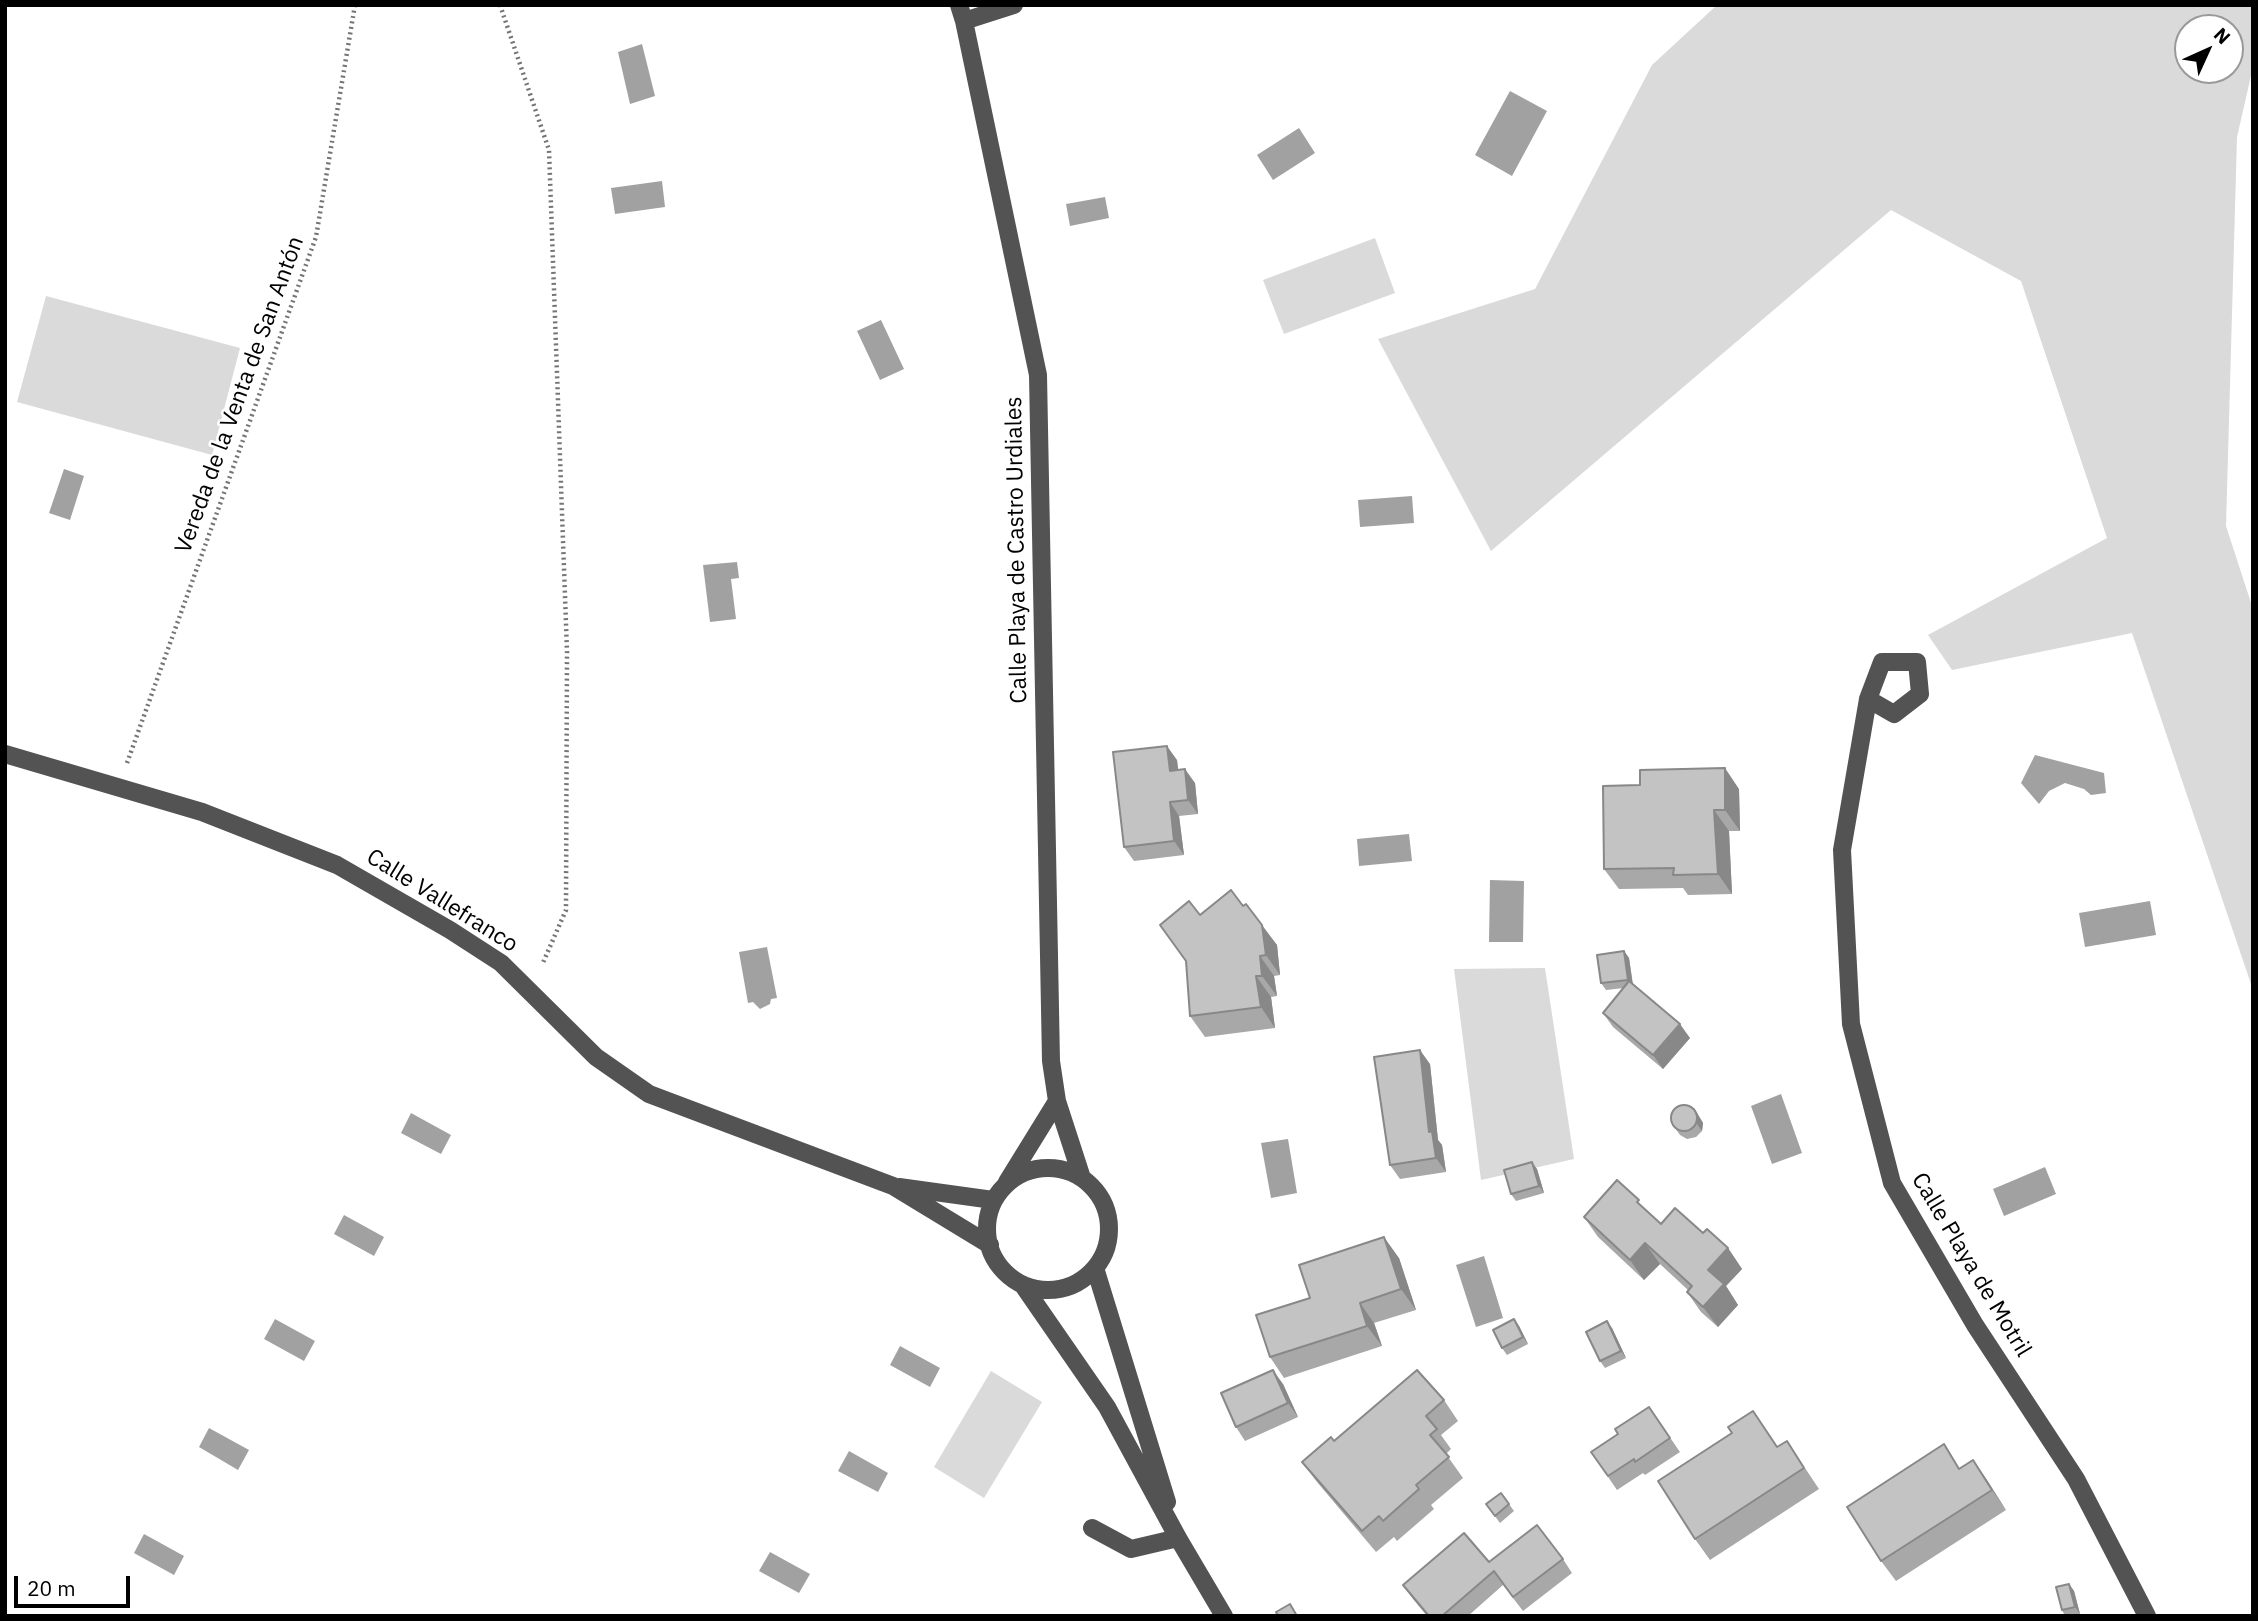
<!DOCTYPE html>
<html>
<head>
<meta charset="utf-8">
<style>
  body { margin:0 }
  #map { position:relative; width:2258px; height:1621px; overflow:hidden; background:#fff; font-family:"IBM Plex Sans",sans-serif }
  canvas { display:block }
  .frame { position:absolute; inset:0; border:7px solid #000; pointer-events:none }
  .north { position:absolute; left:2174px; top:14px; width:70px; height:70px; box-sizing:border-box; background:#fff; border:2px solid #999; border-radius:50%; rotate:45deg; font-size:19px; font-weight:700; line-height:28px; text-align:center; color:#000 }
  .north::after { content:''; display:block; margin:auto; width:24px; height:32px; background:#000; clip-path:polygon(50% 0,100% 100%,50% 72%,0 100%) }
  .scale { position:absolute; left:14px; top:1576px; width:116px; height:32px; box-sizing:border-box; border:4px solid #000; border-top:0; padding-left:9px; font-size:21px; line-height:24px; white-space:nowrap; color:#000; -webkit-text-stroke:5px #fff; paint-order:stroke }
</style>
</head>
<body>
<div id="map">
<canvas width="2258" height="1621"></canvas>
<div class="frame"></div>
<div class="north">N</div>
<div class="scale">20 m</div>
</div>
<script>
const ctx = document.querySelector('canvas').getContext('2d');
ctx.lineJoin = 'round';
function paint(path, color) { ctx.fillStyle = color; ctx.fill(path, 'evenodd'); }
const toPath = rows => new Path2D(rows.map(r => 'M' + r).join(''));
function trace(path, color, width, dash) { ctx.strokeStyle = color; ctx.lineWidth = width; ctx.lineCap = dash ? 'butt' : 'round'; ctx.setLineDash(dash || []); ctx.stroke(path); }
function drawText(font, color, halo, rows, align = 'center') {
  ctx.font = font + ' "IBM Plex Sans",sans-serif'; ctx.lineWidth = 5; ctx.setLineDash([]); ctx.textBaseline = 'middle'; ctx.strokeStyle = halo; ctx.fillStyle = color; for (const [text, x, y, turn = 0] of rows) {
    ctx.save(); ctx.translate(x, y); ctx.rotate((+turn || 0) * Math.PI / 180); ctx.textAlign = isNaN(turn) ? turn : align; if (halo) ctx.strokeText(text, 0, 0); ctx.fillText(text, 0, 0); ctx.restore();
  }
}
paint(toPath([
  [1717,5,2253,5,2253,67,2237,137,2226,526,2253,609,2253,990,2132,633,1952,670,1928,635,2107,538,2021,281,1891,210,1491,551,1378,339,1535,289,1652,65],
  [2188,28,2230,28,2230,70,2188,70],
  [1375,238,1395,293,1284,334,1263,280],
  [46,296,240,348,212,455,17,402],
  [1545,968,1574,1159,1481,1180,1454,969],
  [991,1371,1042,1402,984,1498,934,1467]
]), '#dadada');
paint(toPath([
  [642,44,655,96,630,104,618,52],
  [1510,91,1547,111,1512,176,1475,155],
  [1299,128,1315,153,1273,180,1257,155],
  [662,181,665,207,615,214,611,188],
  [1105,197,1109,218,1070,226,1066,204],
  [881,320,904,369,880,380,857,331],
  [64,469,84,476,70,520,49,513],
  [1412,496,1414,523,1360,527,1358,500],
  [737,562,739,578,731,579,736,619,710,622,703,565],
  [2035,755,2104,773,2106,793,2091,795,2084,789,2065,783,2049,791,2039,804,2021,783],
  [1409,834,1412,861,1359,866,1357,839],
  [1490,880,1524,881,1523,942,1489,942],
  [2150,901,2156,935,2085,947,2079,913],
  [767,947,777,998,771,999,770,1004,760,1009,753,1002,748,1003,739,952],
  [1781,1094,1802,1153,1772,1164,1751,1106],
  [411,1113,451,1135,441,1154,401,1133],
  [1288,1139,1297,1193,1271,1198,1261,1143],
  [2045,1167,2056,1194,2004,1216,1993,1189],
  [344,1215,384,1237,374,1256,334,1234],
  [1484,1256,1503,1318,1476,1327,1456,1265],
  [275,1319,315,1341,304,1361,264,1339],
  [900,1346,940,1368,930,1387,890,1365],
  [209,1428,249,1450,238,1470,199,1447],
  [849,1451,888,1473,878,1492,838,1471],
  [144,1534,184,1556,174,1575,134,1553],
  [770,1552,810,1574,799,1593,759,1571]
]), '#a1a1a1');
trace(toPath([
  [500,5,549,150,567,652,566,910,542,965],
  [127,763,316,237,355,5]
]), '#757575', 4.5, [2, 3.5]);
trace(toPath([
  [959,5,964,21,1038,375,1051,1061,1057,1101,1082,1178],
  [964,21,1014,5],
  [1868,699,1894,714,1920,694,1917,662,1882,662,1868,699,1842,850,1851,1024,1892,1183,1975,1325,2076,1479,2147,1616],
  [5,754,202,812,337,865,450,930,501,963,596,1057,649,1094,893,1186,990,1245],
  '987 1229a61 61 0 1 1 122 0a61 61 0 1 1-122 0Z',
  [1007,1182,1057,1101],
  [899,1187,993,1200],
  [1095,1268,1167,1502],
  [1022,1284,1107,1407,1178,1538,1224,1616],
  [1092,1528,1131,1549,1178,1538]
]), '#535353', 18);
paint(toPath([
  [1177,760,1178,770,1195,783,1198,814,1179,816,1184,855,1134,861,1124,847],
  [1739,789,1740,831,1729,831,1732,894,1688,895,1683,888,1619,889,1604,869],
  [1243,906,1277,945,1280,975,1274,976,1277,996,1271,997,1275,1028,1205,1037,1190,1016],
  [1624,951,1629,958,1633,984,1690,1038,1663,1069,1613,1027,1603,1013,1624,988,1606,990,1601,983],
  [1430,1064,1438,1140,1442,1145,1446,1172,1400,1179,1390,1165],
  [1694,1108,1703,1123,1702,1131,1696,1137,1687,1139,1680,1135,1675,1128],
  [1537,1169,1544,1193,1516,1201,1511,1194],
  [1647,1212,1661,1224,1703,1233,1728,1248,1742,1269,1726,1286,1738,1305,1718,1327,1701,1312,1687,1292,1688,1290,1660,1264,1644,1280,1598,1237,1584,1217],
  [1399,1258,1416,1310,1374,1323,1382,1346,1284,1378,1270,1357,1310,1298],
  [1514,1319,1519,1326,1528,1344,1507,1355,1502,1348],
  [1612,1328,1626,1358,1605,1368,1600,1361],
  [1283,1384,1298,1417,1245,1441,1236,1427],
  [1444,1400,1458,1421,1441,1435,1451,1449,1446,1454,1463,1478,1431,1505,1434,1509,1397,1541,1394,1537,1376,1552,1317,1482,1302,1462],
  [1649,1407,1680,1452,1645,1475,1643,1473,1617,1490,1591,1452,1618,1434],
  [1787,1441,1819,1489,1710,1560,1695,1539,1778,1447],
  [1973,1460,2006,1510,1896,1581,1881,1561,1960,1468],
  [1501,1493,1514,1511,1500,1523,1486,1504],
  [1563,1559,1572,1573,1523,1611,1503,1585,1468,1616,1427,1616,1413,1599,1403,1585,1489,1562],
  [2069,1584,2074,1591,2080,1614,2073,1616,2065,1616,2062,1610]
]), '#a8a8a8');
paint(toPath([
  [1167,746,1177,760,1180,785,1170,771],
  [1725,768,1739,789,1740,831,1725,810],
  [1185,769,1195,783,1198,814,1188,800],
  [1170,802,1179,816,1184,855,1174,841],
  [1714,810,1729,831,1732,894,1718,874],
  [1262,925,1277,945,1280,975,1266,955],
  [1624,951,1629,958,1633,987,1628,980],
  [1260,956,1274,976,1277,996,1262,976],
  [1256,976,1271,997,1275,1028,1261,1007],
  [1680,1024,1690,1038,1663,1069,1653,1055],
  [1420,1050,1430,1064,1438,1140,1442,1145,1446,1172,1436,1158,1429,1132],
  [1694,1108,1703,1123,1702,1131,1697,1124],
  [1532,1162,1537,1169,1544,1193,1539,1186],
  [1384,1237,1399,1258,1416,1310,1401,1289],
  [1645,1243,1660,1264,1644,1280,1630,1260],
  [1728,1248,1742,1269,1726,1286,1738,1305,1718,1327,1703,1307,1708,1270],
  [1360,1303,1374,1323,1382,1346,1367,1326],
  [1514,1319,1519,1326,1528,1344,1523,1337],
  [1607,1321,1612,1328,1626,1358,1621,1351],
  [1273,1370,1283,1384,1298,1417,1288,1403],
  [1973,1460,1987,1480,2006,1510,1992,1490],
  [2069,1584,2074,1591,2080,1614,2075,1607]
]), '#888');
const building = toPath([
  [1167,746,1170,771,1185,769,1188,800,1170,802,1174,841,1124,847,1113,752,1167,746],
  [1725,768,1725,810,1714,810,1718,874,1673,875,1674,868,1604,869,1603,786,1640,785,1640,770,1725,768],
  [1231,890,1243,906,1246,904,1262,925,1266,955,1260,956,1262,976,1256,976,1261,1007,1190,1016,1186,961,1160,925,1189,901,1200,915,1231,890],
  [1624,951,1628,980,1601,983,1597,955,1624,951],
  [1629,981,1680,1024,1653,1055,1603,1013,1629,981],
  [1420,1050,1429,1132,1432,1131,1436,1158,1390,1165,1374,1057,1420,1050],
  '1671 1118a13 13 0 1 1 26 0a13 13 0 1 1-26 0Z',
  [1532,1162,1539,1186,1511,1194,1504,1170,1532,1162],
  [1617,1180,1639,1200,1637,1202,1661,1224,1675,1208,1703,1233,1707,1229,1728,1248,1708,1270,1724,1284,1703,1307,1687,1292,1692,1286,1645,1243,1630,1260,1584,1217,1617,1180],
  [1384,1237,1401,1289,1360,1303,1367,1326,1270,1357,1256,1315,1310,1298,1299,1265,1384,1237],
  [1514,1319,1523,1337,1502,1348,1493,1330,1514,1319],
  [1607,1321,1621,1351,1600,1361,1586,1332,1607,1321],
  [1273,1370,1288,1403,1236,1427,1221,1393,1273,1370],
  [1417,1370,1444,1400,1426,1416,1437,1429,1430,1435,1449,1457,1416,1485,1419,1489,1383,1521,1379,1516,1362,1531,1302,1462,1331,1437,1334,1441,1417,1370],
  [1649,1407,1670,1438,1635,1462,1634,1459,1608,1476,1591,1452,1618,1434,1615,1429,1649,1407],
  [1753,1411,1777,1447,1787,1441,1804,1468,1695,1539,1658,1481,1732,1433,1728,1427,1753,1411],
  [1944,1444,1959,1469,1973,1460,1992,1490,1881,1561,1847,1507,1944,1444],
  [1501,1493,1509,1504,1495,1516,1486,1504,1501,1493],
  [1537,1525,1563,1559,1513,1597,1494,1571,1442,1616,1429,1616,1403,1585,1464,1533,1489,1562,1537,1525],
  [2069,1584,2075,1607,2062,1610,2056,1587,2069,1584],
  [1290,1604,1297,1616,1278,1616,1276,1612,1290,1604]
]);
paint(building, '#c3c3c3');
trace(building, '#888', 2);
drawText('23px', '#000', '#fff', [
  ["Vereda de la Venta de San Antón",240,395,-70],
  ["Calle Playa de Castro Urdiales",1017,550,-91],
  ["Calle Vallefranco",442,901,32],
  ["Calle Playa de Motril",1971,1265,59]
]);
</script>
</body>
</html>
